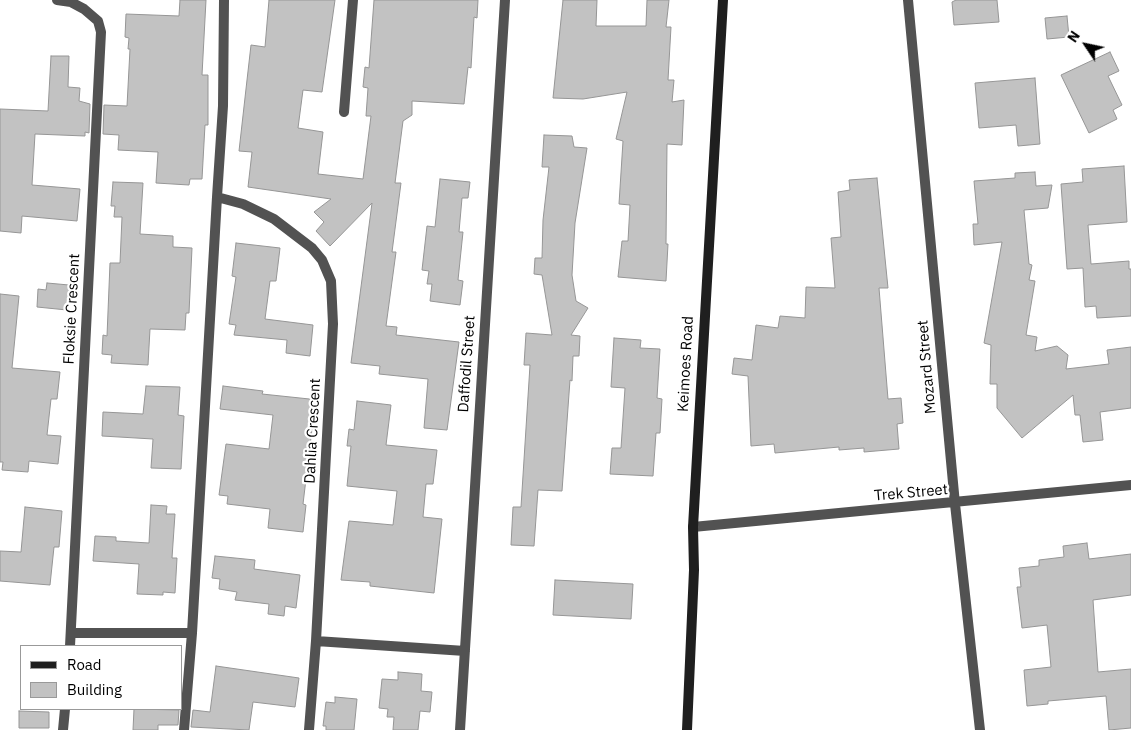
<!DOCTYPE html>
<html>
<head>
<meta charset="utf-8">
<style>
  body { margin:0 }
  #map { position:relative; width:1131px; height:730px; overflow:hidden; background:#fff; font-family:"IBM Plex Sans",sans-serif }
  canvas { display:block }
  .legend { position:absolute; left:20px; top:645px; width:162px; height:65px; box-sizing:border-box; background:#fff; border:1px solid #999; margin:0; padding:6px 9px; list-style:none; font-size:15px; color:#000 }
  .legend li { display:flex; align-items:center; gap:10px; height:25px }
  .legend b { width:25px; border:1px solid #999 }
  .north { position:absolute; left:1061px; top:20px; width:50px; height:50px; -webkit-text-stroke:4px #fff; paint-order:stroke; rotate:304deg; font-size:14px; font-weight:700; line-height:20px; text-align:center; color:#000 }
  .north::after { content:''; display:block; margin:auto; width:18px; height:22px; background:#000; clip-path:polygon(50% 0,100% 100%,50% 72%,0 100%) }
</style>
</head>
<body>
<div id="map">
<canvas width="1131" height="730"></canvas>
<ul class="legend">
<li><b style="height:6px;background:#1f1f1f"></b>Road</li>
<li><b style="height:14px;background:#c2c2c2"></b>Building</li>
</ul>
<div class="north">N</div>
</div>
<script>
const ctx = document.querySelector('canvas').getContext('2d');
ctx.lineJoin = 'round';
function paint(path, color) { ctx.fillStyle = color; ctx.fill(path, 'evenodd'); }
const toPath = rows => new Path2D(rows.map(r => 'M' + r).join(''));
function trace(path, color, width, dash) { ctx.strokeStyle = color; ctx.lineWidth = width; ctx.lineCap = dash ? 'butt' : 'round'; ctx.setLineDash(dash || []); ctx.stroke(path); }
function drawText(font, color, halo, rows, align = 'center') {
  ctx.font = font + ' "IBM Plex Sans",sans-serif'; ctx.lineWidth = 4.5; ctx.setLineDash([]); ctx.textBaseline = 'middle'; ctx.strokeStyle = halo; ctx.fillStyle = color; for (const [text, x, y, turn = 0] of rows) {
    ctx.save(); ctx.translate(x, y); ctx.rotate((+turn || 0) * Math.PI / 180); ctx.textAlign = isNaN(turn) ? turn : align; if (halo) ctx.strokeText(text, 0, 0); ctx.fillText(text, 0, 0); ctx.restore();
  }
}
const building = toPath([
  [180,0,206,0,202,75,208,75,208,125,205,125,202,179,190,179,189,185,156,183,158,152,118,150,119,135,103,134,104,105,127,106,130,49,128,49,129,38,125,37,126,14,179,16,180,0],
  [269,0,335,0,322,92,303,90,298,128,323,132,318,174,363,179,371,116,366,116,368,88,363,87,365,67,369,68,374,0,478,0,477,18,474,17,471,68,468,67,464,104,412,101,412,115,403,121,395,183,401,183,392,252,396,252,386,326,397,327,396,335,459,342,447,430,424,428,428,379,379,374,380,366,351,363,372,203,330,246,316,231,324,222,314,212,331,199,248,187,252,152,239,151,247,80,251,45,265,47,269,0],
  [563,0,597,0,596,26,646,26,647,0,669,0,666,27,671,27,668,80,674,80,672,102,684,100,682,145,667,144,666,244,668,244,666,281,618,277,622,241,628,241,630,205,619,204,623,141,616,139,627,92,583,99,553,98,563,0],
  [956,0,997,0,999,22,954,25,952,2,956,0],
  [1067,16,1069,37,1047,39,1045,18,1067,16],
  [1110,52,1119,71,1108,76,1122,105,1113,110,1117,119,1089,133,1061,75,1110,52],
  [51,56,69,56,68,87,80,88,79,101,90,104,89,133,85,132,85,136,35,134,32,185,80,189,77,221,22,216,21,233,0,231,0,109,48,111,51,56],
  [1035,78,1040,144,1018,146,1016,125,979,128,975,83,1035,78],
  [544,135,572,136,574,147,587,148,575,223,572,275,576,301,588,308,571,335,580,336,579,356,573,356,572,381,570,380,562,491,538,490,534,546,511,545,513,507,521,507,530,365,524,365,526,333,552,335,542,275,534,274,535,258,542,258,543,220,549,167,542,167,544,135],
  [1124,166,1127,222,1088,225,1091,264,1129,261,1129,269,1131,269,1131,316,1097,318,1096,306,1085,307,1083,268,1067,269,1061,184,1083,182,1082,169,1124,166],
  [1035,172,1036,186,1052,185,1048,208,1024,210,1029,264,1032,265,1029,280,1035,281,1026,335,1037,337,1035,351,1057,346,1068,355,1066,369,1109,364,1107,350,1131,347,1131,408,1100,412,1103,440,1083,442,1080,415,1075,415,1073,395,1022,438,997,408,997,384,990,384,991,345,984,343,1002,242,974,245,973,224,978,224,974,181,1015,178,1015,173,1035,172],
  [877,178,888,288,879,288,888,399,901,398,903,423,897,424,899,449,864,452,864,448,839,450,839,447,775,453,774,444,751,446,748,376,732,374,734,358,752,360,756,325,778,328,780,316,805,318,806,287,835,288,831,238,841,237,838,192,850,190,849,180,877,178],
  [440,179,470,182,468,198,462,198,459,232,463,232,458,280,463,281,460,305,430,301,432,284,427,284,429,271,422,270,427,226,435,227,440,179],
  [113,182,143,183,140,234,173,236,173,247,192,248,189,313,186,313,185,330,150,329,148,365,111,363,112,355,102,354,103,335,107,336,110,263,120,263,122,217,114,217,115,206,111,206,113,182],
  [236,243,280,248,276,281,270,281,265,319,313,325,310,356,286,353,287,340,234,335,236,325,229,324,236,277,232,276,236,243],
  [47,283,69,285,67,310,37,307,38,289,46,290,47,283],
  [0,294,19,296,12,368,60,372,57,399,51,399,47,435,61,436,58,464,29,461,28,472,2,470,3,462,0,462,0,294],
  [614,338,641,340,640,348,660,349,657,398,662,399,660,433,656,433,653,476,610,474,612,448,621,448,625,388,611,387,614,338],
  [146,386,180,387,178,415,184,416,181,469,151,468,153,439,102,436,103,412,143,414,146,386],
  [223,386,263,391,262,394,319,400,316,429,312,429,303,504,306,505,303,532,268,528,270,509,227,504,228,496,219,495,226,444,269,449,273,415,220,409,223,386],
  [357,401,391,405,386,445,437,450,433,484,426,484,423,517,442,519,434,593,370,586,370,582,341,580,349,521,393,525,397,491,347,486,351,446,347,446,349,429,354,430,357,401],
  [151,505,167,506,166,514,175,514,172,558,177,558,175,593,163,592,163,595,137,594,139,564,93,561,95,536,116,537,116,541,149,543,151,505],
  [25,507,62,511,59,547,54,547,50,585,0,581,0,551,21,552,25,507],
  [1087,543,1089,559,1131,554,1131,595,1093,600,1098,672,1131,669,1131,728,1109,730,1106,696,1048,701,1048,704,1027,706,1024,670,1051,667,1047,625,1022,628,1017,587,1021,587,1019,568,1039,566,1039,560,1064,557,1063,546,1087,543],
  [215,556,255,560,254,569,300,575,296,608,285,606,284,616,268,614,269,604,235,600,237,592,219,589,220,579,212,578,215,556],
  [555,580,633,584,631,619,553,615,555,580],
  [216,666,299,678,295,707,253,702,249,730,191,727,193,710,210,712,216,666],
  [398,672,422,674,421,691,432,692,430,712,420,711,418,730,393,730,394,717,387,717,388,709,379,708,382,679,398,680,398,672],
  [335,697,357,699,354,730,326,730,326,726,323,726,326,702,335,703,335,697],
  [134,709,179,710,178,725,158,725,158,730,133,730,134,709],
  [19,711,49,712,49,728,19,728,19,711]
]);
paint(building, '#c2c2c2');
trace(building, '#969696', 1);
trace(toPath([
  [57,0,71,2,84,9,98,21,101,32,70,646],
  [224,0,223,106,217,197,243,204,274,219,312,248,322,260,331,281,333,324,316,641,309,730],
  [908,0,955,504,980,730],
  [344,112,353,0],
  [693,527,1131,485],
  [71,633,192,633],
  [316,641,465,651],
  [63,730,65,709],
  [184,730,192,633,217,197],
  [460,730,505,0]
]), '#525252', 10);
trace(toPath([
  [687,730,694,570,693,527,723,0]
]), '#1f1f1f', 10);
drawText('15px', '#000', '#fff', [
  ["Floksie Crescent",72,309,-87],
  ["Daffodil Street",467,364,-86],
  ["Keimoes Road",686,364,-87],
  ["Mozard Street",927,367,-95],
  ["Dahlia Crescent",313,431,-87],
  ["Trek Street",911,493,-5]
]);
</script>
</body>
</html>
